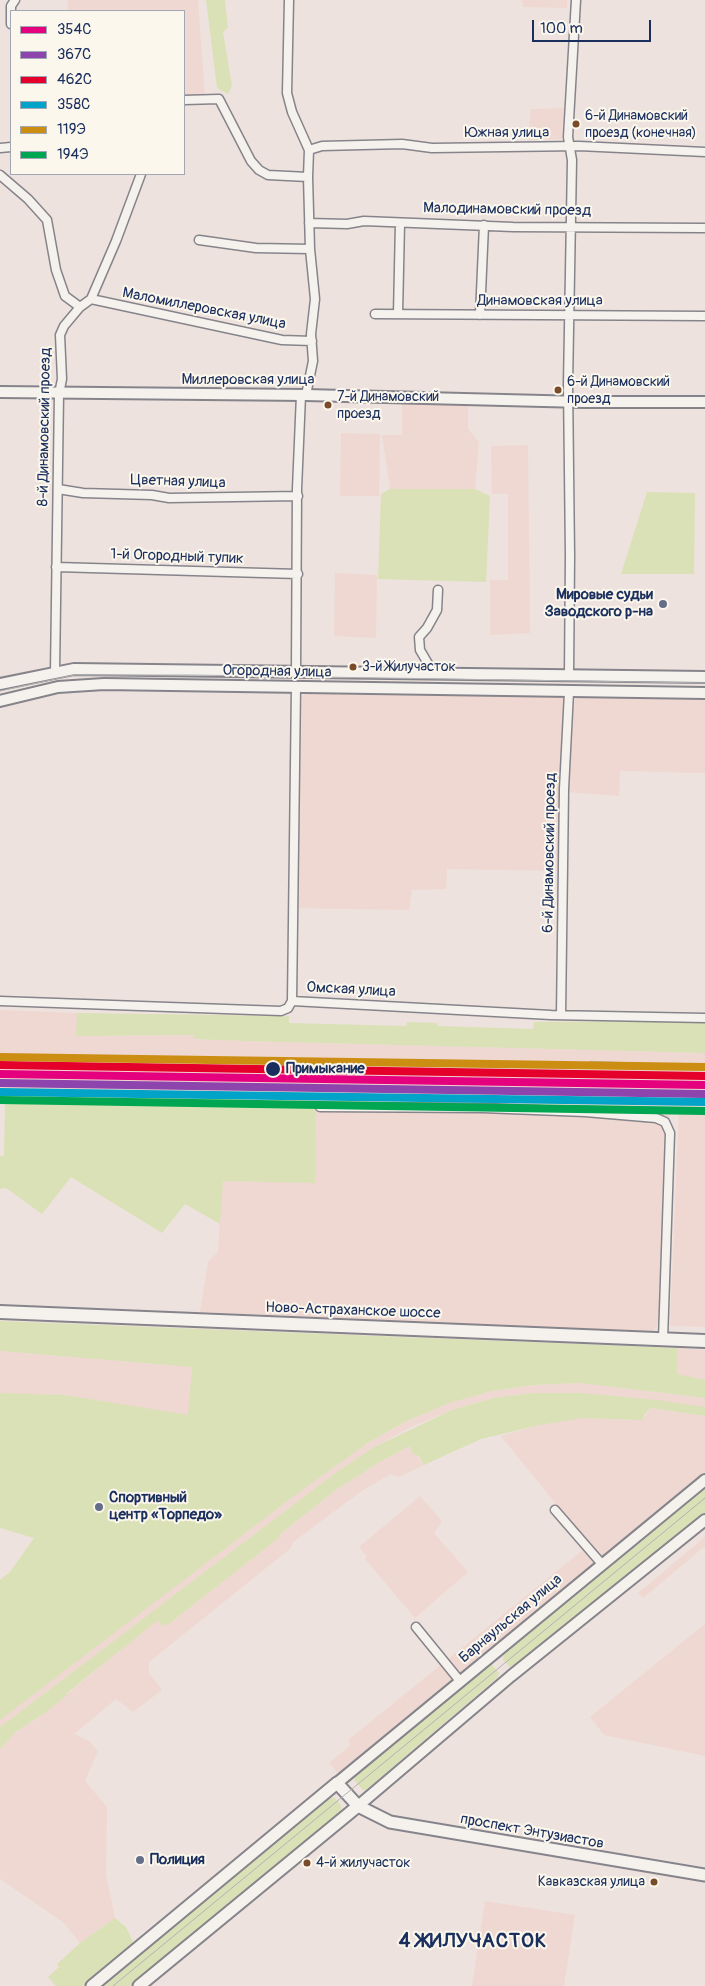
<!DOCTYPE html>
<html>
<head>
<meta charset="utf-8">
<style>
  body { margin:0 }
  #map { position:relative; width:705px; height:1986px; overflow:hidden; background:#ede2dd; font-family:Pangolin,sans-serif }
  canvas { display:block }
  .legend { position:absolute; left:10px; top:10px; width:175px; height:165px; box-sizing:border-box; background:#fbf7ec; border:1px solid #a1a7b3; margin:0; padding:6px 9px; list-style:none; font-size:15px; color:#1b2f5e }
  .legend li { display:flex; align-items:center; gap:10px; height:25px }
  .legend b { width:25px; border:1px solid #a1a7b3 }
  .scale { position:absolute; left:532px; top:20px; width:119px; height:22px; box-sizing:border-box; border:2px solid #1b2f5e; border-top:0; padding-left:6px; font-size:15px; line-height:18px; white-space:nowrap; color:#1b2f5e; -webkit-text-stroke:4px #fbf7ec; paint-order:stroke }
</style>
</head>
<body>
<div id="map">
<canvas width="705" height="1986"></canvas>
<ul class="legend">
<li><b style="height:6px;background:#e5007d"></b>354С</li>
<li><b style="height:6px;background:#8e44ad"></b>367С</li>
<li><b style="height:6px;background:#e4002b"></b>462С</li>
<li><b style="height:6px;background:#01a3c8"></b>358С</li>
<li><b style="height:6px;background:#cb8e13"></b>119Э</li>
<li><b style="height:6px;background:#00a651"></b>194Э</li>
</ul>
<div class="scale">100 m</div>
</div>
<script>
const ctx = document.querySelector('canvas').getContext('2d');
ctx.lineJoin = 'round';
function paint(path, color) { ctx.fillStyle = color; ctx.fill(path, 'evenodd'); }
const toPath = rows => new Path2D(rows.map(r => 'M' + r).join(''));
function trace(path, color, width, dash) { ctx.strokeStyle = color; ctx.lineWidth = width; ctx.lineCap = dash ? 'butt' : 'round'; ctx.setLineDash(dash || []); ctx.stroke(path); }
function drawText(font, color, halo, rows, align = 'center') {
  ctx.font = font + ' Pangolin,sans-serif'; ctx.lineWidth = 4; ctx.setLineDash([]); ctx.textBaseline = 'middle'; ctx.strokeStyle = halo; ctx.fillStyle = color; for (const [text, x, y, turn = 0] of rows) {
    ctx.save(); ctx.translate(x, y); ctx.rotate((+turn || 0) * Math.PI / 180); ctx.textAlign = isNaN(turn) ? turn : align; if (halo) ctx.strokeText(text, 0, 0); ctx.fillText(text, 0, 0); ctx.restore();
  }
}
paint(toPath([
  [67,0,198,0,205,97,184,98,184,11,68,11],
  [522,0,567,0,567,8,523,7],
  [564,108,562,139,528,140,531,109],
  [402,401,468,403,468,429,479,442,475,489,390,489,382,435,402,435],
  [341,433,380,434,379,496,340,496],
  [528,445,530,633,490,635,490,580,508,580,508,494,492,494,491,446],
  [335,573,377,575,376,638,334,636],
  [305,693,430,693,561,696,565,698,560,871,447,869,446,889,412,890,409,910,297,908,302,697],
  [705,696,705,773,620,771,619,796,567,792,575,699,579,697],
  [0,1010,77,1013,77,1036,194,1035,194,1039,246,1041,705,1053,705,1327,670,1326,679,1108,670,1109,660,1323,652,1332,200,1312,208,1262,218,1252,222,1181,315,1183,316,1102,129,1095,86,1099,0,1094],
  [677,1348,705,1350,705,1380,677,1375],
  [0,1351,192,1367,189,1416,65,1395,0,1393],
  [581,1383,705,1398,705,1407,581,1393,534,1393,494,1398,452,1410,409,1428,374,1447,338,1471,0,1727,0,1719,298,1493,369,1442,405,1422,449,1403,492,1391,533,1385],
  [651,1408,705,1416,705,1473,339,1774,329,1763,351,1745,348,1740,589,1545,501,1436,540,1425,583,1418,642,1420],
  [410,1446,424,1465,399,1477,391,1474,363,1490,293,1542,291,1548,149,1662,149,1673,162,1690,133,1712,116,1699,74,1734,89,1741,98,1751,85,1781,107,1807,106,1874,115,1918,80,1943,64,1923,0,1879,0,1749,17,1731,37,1719,157,1620,165,1626,170,1623,280,1537,279,1535,337,1489,383,1460],
  [420,1496,442,1521,434,1533,468,1572,415,1618,365,1559,367,1557,359,1547],
  [705,1537,705,1546,643,1598,638,1593],
  [705,1624,705,1756,604,1735,590,1717],
  [485,1901,575,1915,564,1986,472,1986]
]), '#efd8d1');
paint(toPath([
  [206,0,225,0,228,28,223,32,232,86,228,94,217,88],
  [390,489,475,489,490,496,486,582,378,579,381,494],
  [647,492,695,493,694,574,621,574],
  [77,1013,289,1016,289,1023,406,1026,407,1022,437,1023,438,1026,533,1029,534,1022,705,1021,705,1053,246,1041,194,1039,194,1035,76,1036],
  [129,1095,316,1102,315,1183,223,1181,220,1224,185,1204,162,1233,71,1177,42,1214,6,1188,0,1189,0,1156,4,1156,5,1102,24,1103,25,1096,86,1099],
  [0,1321,677,1348,677,1374,705,1380,705,1398,581,1383,533,1385,492,1391,449,1403,405,1422,369,1442,298,1493,0,1720,0,1580,10,1572,34,1538,0,1528,0,1393,65,1395,188,1415,192,1367,0,1351],
  [534,1393,581,1393,657,1400,705,1407,705,1416,651,1408,644,1415,643,1420,583,1418,540,1425,481,1439,424,1465,419,1456,413,1454,410,1446,383,1460,337,1489,279,1535,280,1537,170,1623,165,1626,157,1621,67,1693,67,1695,45,1713,17,1731,0,1749,0,1727,338,1471,374,1447,452,1410,494,1398],
  [705,1490,705,1514,515,1665,510,1667,503,1660,504,1652,698,1492],
  [486,1665,492,1665,499,1673,497,1678,366,1790,363,1790,354,1780,355,1776],
  [329,1797,335,1798,341,1805,341,1811,130,1986,100,1986],
  [115,1918,126,1927,134,1944,84,1986,56,1986,48,1977,59,1967,57,1964,80,1943]
]), '#dae1b6');
const minor = toPath([
  [289,0,287,93,292,112,309,150,308,177,310,249,315,299,311,334,313,361,306,395],
  [11,24,11,6,15,0],
  [184,100,219,99,251,161,259,170,268,175,308,177],
  [0,148,11,147],
  [309,150,322,146,402,144,432,148,579,146,705,152],
  [0,175,28,199,47,220,56,270,65,296,80,307],
  [309,223,347,224,364,221,513,227,705,228],
  [199,240,256,248,310,249],
  [91,299,282,340,312,341],
  [375,314,705,316],
  [398,314,400,223],
  [480,315,484,225],
  [58,489,83,493,152,495,169,498,298,496],
  [56,567,298,574],
  [55,672,59,394,62,379,60,335,64,326,80,307,91,299,116,241,141,174],
  [296,672,297,489,301,395],
  [430,673,430,667,420,650,419,637,427,628,437,610,438,590],
  [569,675,570,556,568,385,572,160,568,137,576,0],
  [0,1001,281,1011,288,1008,292,1001,551,1015,705,1018],
  [292,1001,296,687],
  [561,1015,564,789,569,692],
  [320,1107,483,1108,585,1112,656,1118,665,1122,670,1133,663,1339],
  [555,1510,601,1563],
  [416,1627,460,1681]
]);
const tertiary = toPath([
  [0,392,306,395,583,402,705,402],
  [0,684,74,669,705,677],
  [0,701,58,687,104,684,705,693],
  [337,1783,705,1480],
  [358,1806,511,1676,705,1520]
]);
const secondary = toPath([
  [92,1986,337,1783,358,1806,390,1822,705,1875],
  [139,1986,358,1806]
]);
const primary = toPath([
  [0,1312,705,1341]
]);
trace(minor, '#86848b', 11);
trace(tertiary, '#86848b', 14);
trace(secondary, '#86848b', 15);
trace(primary, '#86848b', 16);
trace(minor, '#f5f2ee', 8);
trace(tertiary, '#f5f2ee', 10);
trace(secondary, '#f5f2ee', 11);
trace(primary, '#f5f2ee', 12);
trace(toPath([
  [0,691,74,675,191,675,705,683],
  [113,1986,705,1498]
]), '#b2b2b4', 1);
const rail = toPath([
  [591,1063,705,1068]
]);
trace(rail, '#b2b2b4', 4.5);
trace(rail, '#fbf7ec', 2.5, [8]);
trace(toPath([
  [0,1074,705,1085]
]), '#e5007d', 8);
trace(toPath([
  [0,1083,705,1094]
]), '#8e44ad', 8);
trace(toPath([
  [0,1065,705,1076]
]), '#e4002b', 8);
trace(toPath([
  [0,1092,705,1102]
]), '#01a3c8', 8);
trace(toPath([
  [0,1057,705,1067]
]), '#cb8e13', 8);
trace(toPath([
  [0,1100,705,1111]
]), '#00a651', 8);
for (const [x, y, r, color] of [
  [576,124,4.5,"#7a4b2a"],
  [558,390,4.5,"#7a4b2a"],
  [328,405,4.5,"#7a4b2a"],
  [663,604,5,"#646e8a"],
  [353,667,4.5,"#7a4b2a"],
  [273,1069,8,"#1b2f5e"],
  [99,1507,5,"#646e8a"],
  [140,1860,5,"#646e8a"],
  [307,1863,4.5,"#7a4b2a"],
  [654,1882,4.5,"#7a4b2a"]
]) { const dot = new Path2D(); dot.arc(x, y, r, 0, 2 * Math.PI); ctx.fillStyle = color; ctx.fill(dot); trace(dot, '#fbf7ec', 2); }
drawText('14px', '#1b2f5e', '#fbf7ec', [
  ["6-й Динамовский",585,116],
  ["проезд (конечная)",585,133],
  ["6-й Динамовский",567,382],
  ["проезд",567,399],
  ["7-й Динамовский",337,397],
  ["проезд",337,414],
  ["3-й Жилучасток",362,667],
  ["4-й жилучасток",316,1863],
  ["Кавказская улица",645,1882,"right"]
], 'left');
drawText('15px', '#1b2f5e', '#fbf7ec', [
  ["Южная улица",507,133],
  ["Малодинамовский проезд",507,210,1],
  ["Динамовская улица",540,301],
  ["Маломиллеровская улица",204,309,11],
  ["Миллеровская улица",248,380],
  ["8-й Динамовский проезд",45,427,-89],
  ["Цветная улица",178,482,2],
  ["1-й Огородный тупик",177,557,2],
  ["Огородная улица",277,672,1],
  ["6-й Динамовский проезд",550,853,-89],
  ["Омская улица",351,990,3],
  ["Ново-Астраханское шоссе",353,1311,2],
  ["Барнаульская улица",511,1619,-40],
  ["проспект Энтузиастов",532,1832,10]
]);
drawText('bold 15px', '#1b2f5e', '#fbf7ec', [
  ["Мировые судьи",653,595,"right"],
  ["Заводского р-на",653,612,"right"],
  ["Спортивный",109,1498],
  ["центр «Торпедо»",109,1515],
  ["Полиция",150,1860]
], 'left');
drawText('bold 15px', '#1b2f5e', '#fbf7ec', [
  ["Примыкание",286,1069]
], 'left');
ctx.letterSpacing = '1px';
drawText('bold 20px', '#1b2f5e', '#fbf7ec', [
  ["4 ЖИЛУЧАСТОК",473,1942]
]);
ctx.letterSpacing = '0px';
</script>
</body>
</html>
